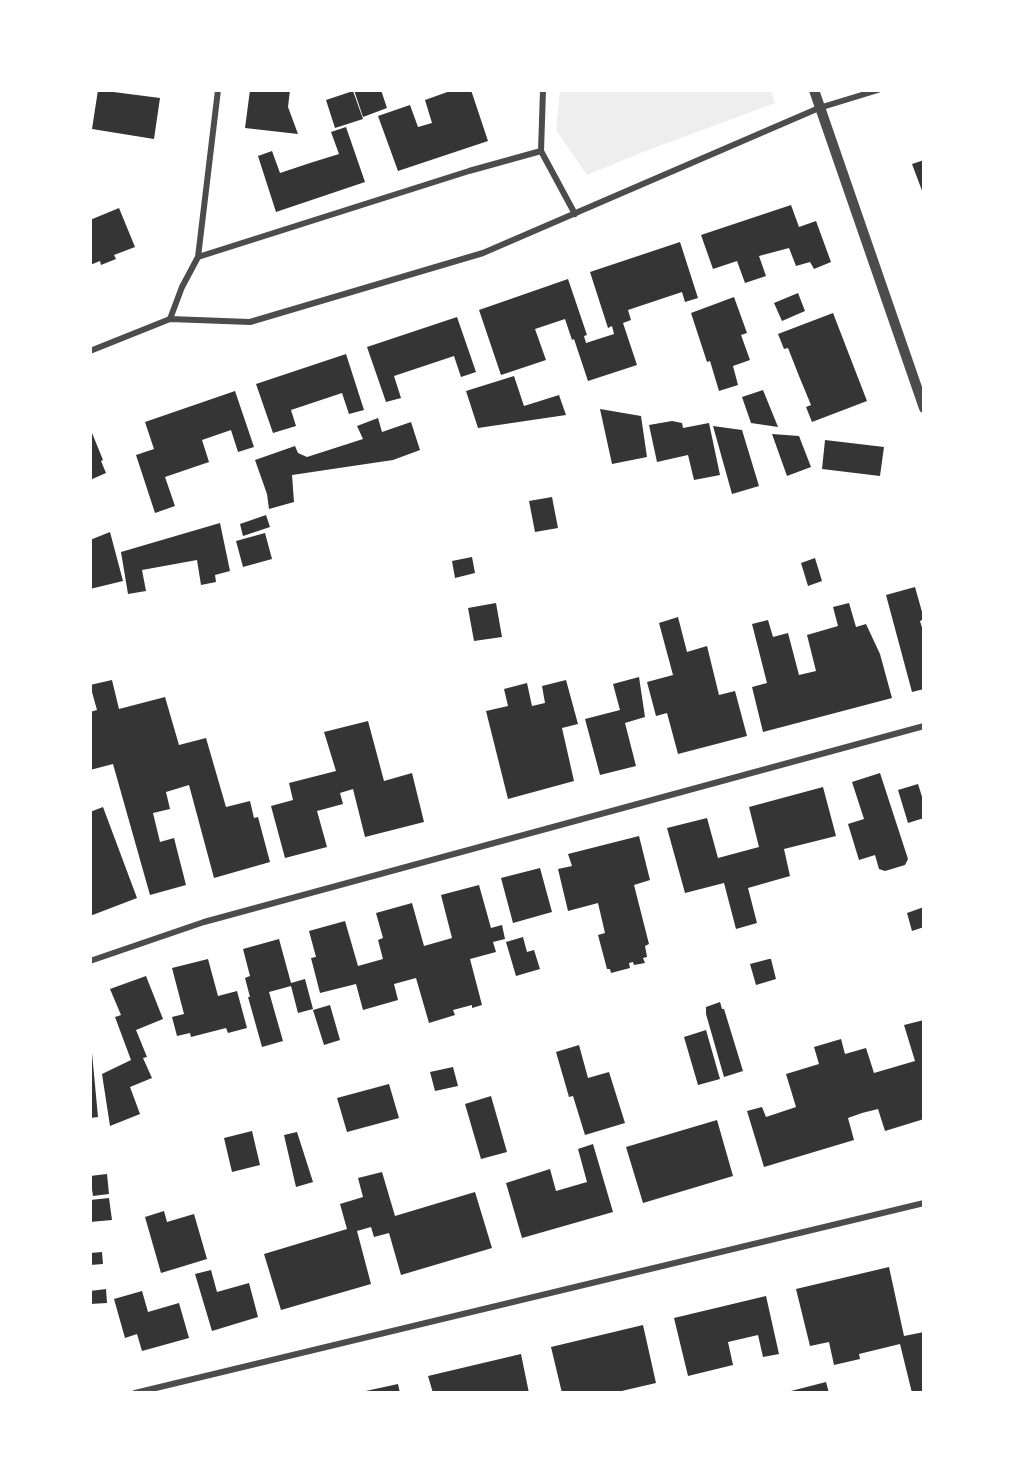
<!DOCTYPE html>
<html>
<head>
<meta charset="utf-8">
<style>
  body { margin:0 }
  #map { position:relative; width:1014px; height:1483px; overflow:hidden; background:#fff; font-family:"Golos Text",sans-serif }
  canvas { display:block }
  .frame { position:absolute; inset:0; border:92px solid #fff; pointer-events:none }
</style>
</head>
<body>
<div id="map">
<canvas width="1014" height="1483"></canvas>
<div class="frame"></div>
</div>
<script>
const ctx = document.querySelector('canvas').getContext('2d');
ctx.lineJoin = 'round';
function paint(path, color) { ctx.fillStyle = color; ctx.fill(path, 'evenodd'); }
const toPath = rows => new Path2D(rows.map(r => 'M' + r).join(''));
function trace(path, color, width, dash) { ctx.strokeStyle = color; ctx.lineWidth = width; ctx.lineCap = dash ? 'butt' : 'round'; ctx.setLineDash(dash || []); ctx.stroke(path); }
paint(toPath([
  [560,90,771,90,775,103,643,152,587,175,556,130]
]), '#eee');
paint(toPath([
  [98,90,160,98,154,139,92,129],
  [250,90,290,90,288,107,298,134,245,128],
  [354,90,381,90,387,108,363,117],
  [453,90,471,90,488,141,398,171,378,116,410,105,418,127,432,123,425,100],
  [353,91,363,119,335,128,326,100],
  [346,127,365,182,276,212,258,156,272,151,280,173,310,163,339,154,331,132],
  [924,160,924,196,912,164],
  [791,205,799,227,816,221,831,262,814,269,810,262,796,266,789,248,759,256,766,276,745,283,737,261,713,269,701,235],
  [119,208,135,247,114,255,116,259,101,265,100,261,90,265,90,220],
  [680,242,698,298,685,302,682,292,628,310,631,320,623,323,637,365,588,381,574,339,572,340,565,319,535,329,546,360,501,375,479,310,568,279,587,335,584,336,586,343,614,334,612,326,608,328,590,272],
  [798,293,805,311,782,321,774,303],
  [734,297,747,333,741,335,750,360,733,366,738,385,719,391,710,361,707,362,691,313],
  [833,313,867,401,812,422,806,407,811,405,799,376,788,348,784,349,778,334],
  [457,317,476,372,461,377,454,356,394,376,401,398,386,402,367,347],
  [346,354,364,410,349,414,342,393,291,410,296,426,273,433,256,384],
  [514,376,524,406,559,395,566,415,478,428,466,391],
  [763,390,778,427,751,423,742,397],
  [235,391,254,447,238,452,231,430,202,440,209,462,165,477,175,506,155,513,136,455,154,449,145,422],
  [600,409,641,416,647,457,612,464],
  [378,418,382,432,411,422,420,450,393,460,292,475,294,502,269,509,267,494,255,460,295,446,298,453,307,457,363,439,357,426],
  [672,421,682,423,683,428,709,423,720,475,694,480,688,455,657,462,649,425],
  [713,426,742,430,759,486,732,494],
  [90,428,103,460,101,461,106,473,90,480],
  [772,434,799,436,811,467,787,476],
  [825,440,884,447,880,476,822,469],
  [552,497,558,528,535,532,529,501],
  [266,515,270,527,243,536,240,524],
  [220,523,230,571,215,575,216,582,201,585,197,560,142,570,146,591,128,594,121,552],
  [110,532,123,581,90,589,90,540],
  [265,533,272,559,243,567,236,541],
  [472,557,475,573,455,578,452,561],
  [815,558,822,581,808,586,801,563],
  [915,587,924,619,920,621,924,634,924,689,912,692,886,595],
  [496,603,502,637,474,641,468,608],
  [849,603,856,627,866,624,880,654,892,698,763,732,752,687,767,683,752,624,768,620,773,637,788,633,799,675,816,671,807,635,838,626,833,607],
  [678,617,687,652,707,646,719,695,735,691,747,736,678,754,667,713,656,716,647,682,673,675,659,623],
  [639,677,645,717,625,723,636,766,600,775,585,719,620,710,613,684],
  [112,680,119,709,165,697,179,745,206,738,226,807,250,801,254,818,258,817,270,862,214,878,189,785,166,792,170,809,153,813,160,842,174,838,186,885,150,895,113,764,90,770,90,712,97,710,90,685],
  [566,680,578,724,562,728,574,781,508,799,486,711,508,706,504,689,527,683,532,706,545,703,542,686],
  [368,721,384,781,412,773,424,822,365,837,353,789,340,793,343,804,317,811,327,847,285,858,271,806,293,800,289,783,336,771,324,732],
  [880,773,908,859,905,865,885,871,879,869,875,855,859,860,848,824,864,819,852,782],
  [918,784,924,803,924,818,908,823,898,790],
  [823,787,836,836,784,849,790,876,748,888,757,923,736,929,724,883,685,893,667,828,707,818,718,858,759,847,749,807],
  [103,807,137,898,90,916,90,812],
  [639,836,650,880,634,885,649,944,645,946,647,957,643,958,645,963,634,965,633,962,629,963,630,968,611,973,610,969,607,969,598,935,605,933,598,903,568,911,558,869,572,866,568,854],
  [540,868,552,912,513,923,501,878],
  [479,885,491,928,502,925,505,939,493,942,496,952,470,959,482,1005,472,1008,472,1005,453,1010,455,1015,429,1023,416,978,394,984,398,1000,363,1010,356,984,320,993,311,958,316,957,309,931,345,921,358,966,383,959,378,940,383,938,376,913,412,903,424,946,452,938,441,895],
  [924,907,924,927,912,931,907,913],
  [523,937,527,952,534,950,540,969,516,976,506,942],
  [279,939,291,983,305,979,313,1009,298,1013,291,986,269,992,283,1041,262,1047,248,997,250,997,245,978,250,976,243,949],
  [208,959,218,996,237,991,247,1028,228,1033,226,1028,191,1037,190,1033,177,1036,172,1017,184,1014,172,968],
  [769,959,771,959,776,979,756,985,750,964],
  [146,976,163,1019,136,1030,147,1057,143,1058,152,1078,130,1087,140,1114,110,1126,102,1074,131,1060,115,1017,121,1015,110,989],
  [720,1002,722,1009,724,1009,743,1071,724,1077,706,1014,706,1007],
  [330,1005,340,1040,324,1045,313,1010],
  [924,1020,924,1119,885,1131,878,1109,862,1113,848,1118,854,1140,764,1167,747,1111,762,1107,766,1117,796,1107,786,1074,819,1064,814,1047,841,1039,845,1054,866,1048,874,1073,915,1061,904,1025],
  [706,1030,720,1079,698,1085,684,1037],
  [579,1045,588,1078,609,1072,625,1123,585,1135,573,1096,569,1097,556,1052],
  [90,1053,92,1053,98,1117,90,1118],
  [453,1067,458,1086,435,1091,430,1072],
  [389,1084,399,1118,347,1132,337,1098],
  [491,1096,507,1152,481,1159,465,1104],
  [717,1120,733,1176,643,1203,626,1147],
  [252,1131,260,1165,232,1172,224,1138],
  [297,1132,313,1182,296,1187,284,1135],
  [593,1144,613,1212,522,1238,506,1183,550,1169,556,1191,587,1182,578,1149],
  [382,1172,395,1216,475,1192,492,1248,401,1275,389,1233,374,1237,371,1227,357,1231,371,1284,281,1310,264,1254,347,1229,340,1204,363,1197,358,1178],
  [107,1174,109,1194,93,1196,90,1176],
  [109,1198,112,1220,90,1222,90,1200],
  [164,1211,167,1222,194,1214,207,1259,161,1273,145,1217],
  [102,1252,103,1264,90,1265,90,1253],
  [889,1267,904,1336,924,1332,924,1393,912,1393,900,1344,859,1354,860,1359,834,1365,829,1342,810,1346,796,1289],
  [211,1270,217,1292,249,1283,258,1317,212,1331,195,1274],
  [106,1289,107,1303,90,1304,90,1291],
  [142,1291,148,1312,179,1303,189,1338,142,1351,137,1334,125,1338,114,1299],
  [766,1296,779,1354,763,1357,758,1335,728,1342,733,1365,688,1376,674,1318],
  [643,1325,656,1383,613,1393,562,1393,551,1347],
  [521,1354,529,1393,433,1393,428,1376],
  [826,1382,829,1393,787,1393,787,1392],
  [398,1384,400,1393,361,1393,361,1392]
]), '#353535');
trace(toPath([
  [541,151,543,90],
  [198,257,469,171,541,151,575,214],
  [170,319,182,287,198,257,218,90],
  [90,351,170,319,250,322,483,253,819,108,878,90],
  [90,961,204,922,924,726],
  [135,1393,924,1203]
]), '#4c4c4c', 6);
trace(toPath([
  [814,90,924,408]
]), '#4c4c4c', 10);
</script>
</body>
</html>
